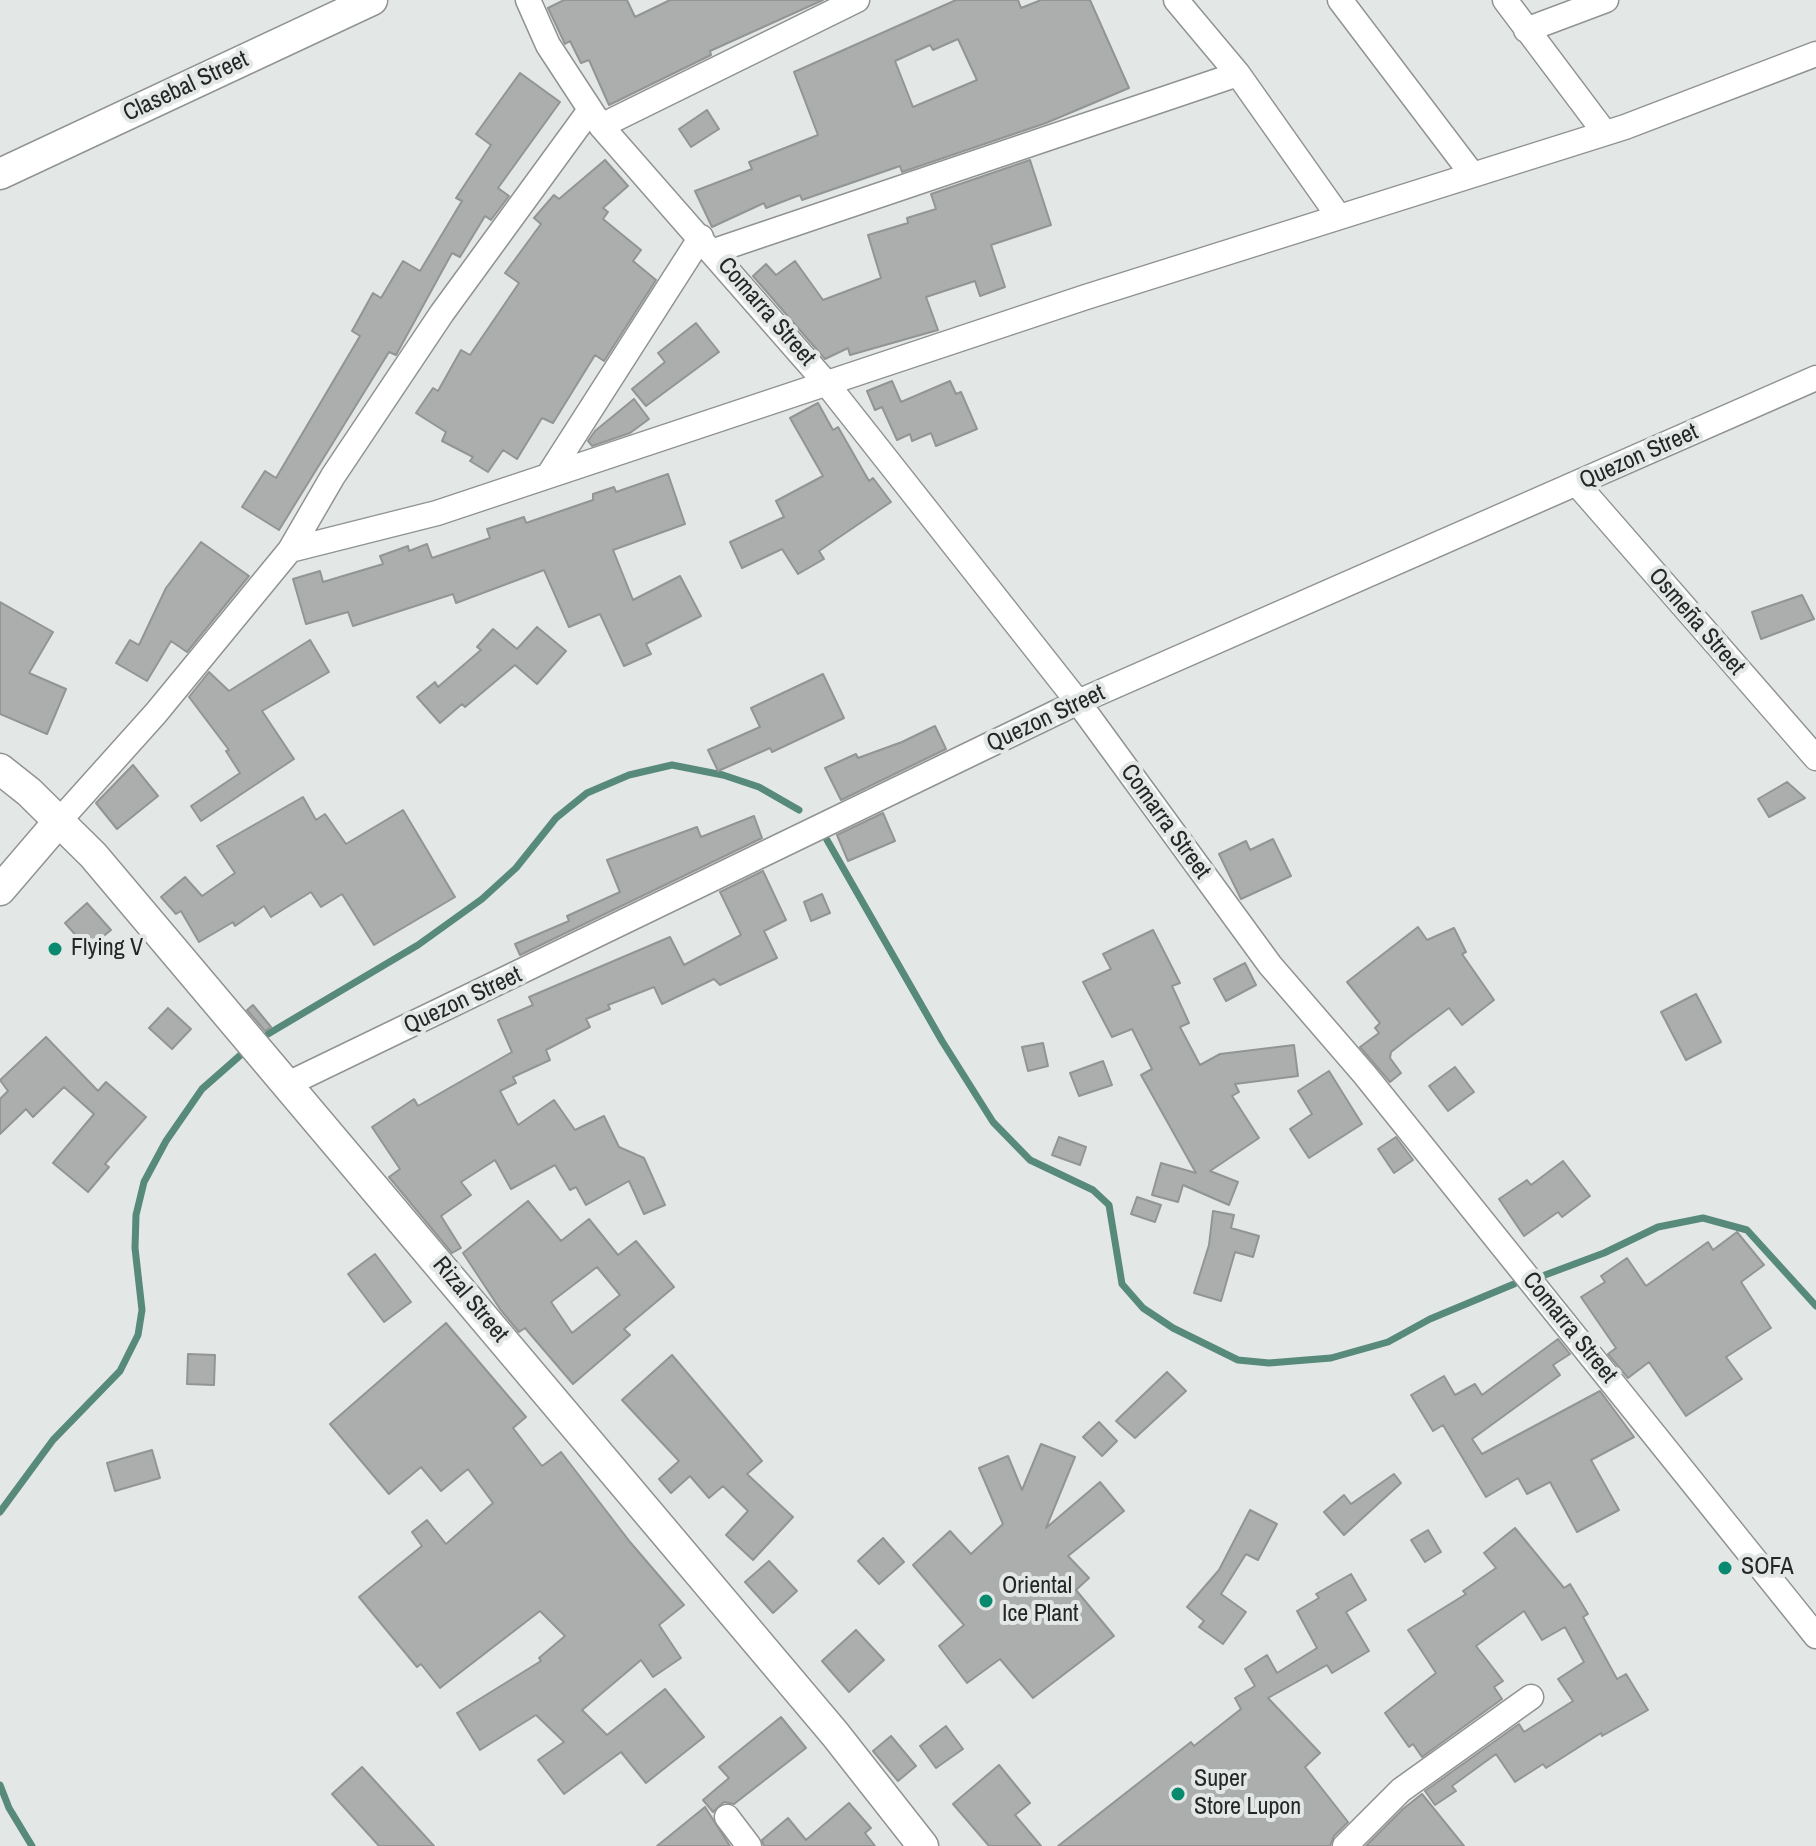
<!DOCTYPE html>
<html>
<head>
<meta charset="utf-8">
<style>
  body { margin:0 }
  canvas { display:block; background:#e3e7e5 }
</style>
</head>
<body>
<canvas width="1816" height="1846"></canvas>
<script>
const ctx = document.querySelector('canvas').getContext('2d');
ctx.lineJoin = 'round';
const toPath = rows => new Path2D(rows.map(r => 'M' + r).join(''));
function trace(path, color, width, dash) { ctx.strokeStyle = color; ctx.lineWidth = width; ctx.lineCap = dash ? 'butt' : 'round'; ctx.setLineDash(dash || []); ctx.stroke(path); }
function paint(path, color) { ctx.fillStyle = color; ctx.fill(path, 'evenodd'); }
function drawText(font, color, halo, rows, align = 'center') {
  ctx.font = font + ' "Archivo Narrow",sans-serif'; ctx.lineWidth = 8; ctx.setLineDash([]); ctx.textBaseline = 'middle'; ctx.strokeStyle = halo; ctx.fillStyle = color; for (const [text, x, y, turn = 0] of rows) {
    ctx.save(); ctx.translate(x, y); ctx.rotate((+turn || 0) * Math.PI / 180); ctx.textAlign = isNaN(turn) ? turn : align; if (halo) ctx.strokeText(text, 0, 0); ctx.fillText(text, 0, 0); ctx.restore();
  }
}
trace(toPath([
  [827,840,942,1041,993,1122,1030,1160,1093,1190,1109,1205,1122,1284,1143,1308,1173,1328,1238,1360,1269,1363,1331,1358,1388,1342,1430,1319,1514,1284],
  [268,1034,418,945,482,899,516,868,556,818,587,793,629,775,672,765,723,775,759,787,799,810],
  [1545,1275,1604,1253,1658,1227,1703,1218,1747,1230,1816,1306],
  [0,1512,53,1440,120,1371,138,1335,142,1310,135,1248,136,1215,144,1182,166,1141,202,1089,244,1052],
  [0,1785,9,1808,32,1846]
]), '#578a7b', 7);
const building = toPath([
  [564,0,627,0,635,17,670,0,823,0,710,51,711,55,609,105,589,60,581,63,570,41,565,44,548,8,564,0],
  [956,0,1018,0,1021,8,1041,0,1090,0,1129,88,1046,123,902,172,900,166,802,200,800,195,766,208,764,203,712,227,695,191,752,169,749,162,818,135,794,72,956,0],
  [958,39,977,80,913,107,895,61,930,45,933,50,958,39],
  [520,73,560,102,498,188,509,196,491,220,485,216,460,257,452,253,396,355,389,352,279,530,242,507,265,471,276,478,360,336,352,331,373,293,381,298,403,261,420,271,462,201,456,198,491,145,476,134,520,73],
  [707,110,719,129,691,147,679,129,707,110],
  [605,160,628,186,603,208,608,212,603,219,641,250,633,261,656,280,604,361,595,355,553,423,542,418,517,459,503,450,488,472,470,461,473,457,442,441,446,432,416,413,433,388,438,391,461,350,470,355,519,283,505,273,541,224,534,218,554,195,559,199,605,160],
  [1030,160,1051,225,991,245,1005,287,980,296,975,281,926,297,938,330,850,355,848,348,825,359,753,276,766,264,776,275,795,261,823,300,881,278,868,235,908,223,907,218,936,209,931,194,1030,160],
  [696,323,719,352,646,406,632,389,665,362,658,353,696,323],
  [892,381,901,402,950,381,956,394,961,392,977,429,936,446,931,433,912,441,910,434,897,440,882,407,875,410,867,391,892,381],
  [634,399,649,419,630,433,592,446,588,441,595,431,634,399],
  [818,403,833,430,838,427,869,481,873,478,891,502,819,551,824,559,798,574,782,549,742,568,730,542,784,517,776,501,823,476,790,418,818,403],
  [668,474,685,524,613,550,633,600,680,576,701,616,646,644,651,654,624,666,600,614,569,627,544,570,456,603,453,594,353,626,348,612,306,624,293,579,320,571,323,582,383,564,380,556,408,546,409,551,427,544,432,558,490,538,487,529,524,517,526,523,593,500,593,494,614,487,616,492,668,474],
  [201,542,249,576,187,652,171,641,147,681,116,663,130,640,139,645,166,588,201,542],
  [1802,595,1814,619,1761,639,1752,612,1802,595],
  [0,602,53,632,29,673,66,689,47,734,0,714,0,602],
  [537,627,566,651,537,684,515,665,465,707,462,704,440,723,417,697,435,682,438,687,481,650,477,647,493,629,517,649,537,627],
  [310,640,329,672,262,711,294,759,201,821,191,806,240,773,226,751,229,750,189,697,209,672,229,691,310,640],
  [823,674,844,718,772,752,770,748,718,771,708,750,760,727,751,708,823,674],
  [935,726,946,749,841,800,825,768,856,754,858,758,902,742,935,726],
  [133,765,158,796,117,829,96,803,133,765],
  [1787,782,1805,798,1769,817,1758,799,1787,782],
  [303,797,316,820,325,814,346,844,403,810,455,897,374,945,342,894,321,907,311,892,271,917,264,906,235,926,233,922,199,942,181,911,176,914,161,897,185,877,202,896,235,873,217,846,303,797],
  [883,813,895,841,848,861,837,835,883,813],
  [754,816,762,838,520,955,515,944,569,921,567,916,620,892,607,860,697,827,701,837,754,816],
  [1273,839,1291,876,1241,899,1219,854,1246,841,1250,850,1273,839],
  [763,871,786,920,764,931,777,958,720,985,714,979,662,1004,654,987,608,1005,610,1009,586,1019,590,1027,546,1050,550,1060,513,1077,516,1083,500,1091,518,1125,554,1100,575,1130,604,1116,619,1147,644,1158,665,1205,644,1214,629,1181,586,1205,576,1187,570,1190,555,1165,511,1189,495,1160,461,1182,471,1195,441,1216,461,1248,452,1253,389,1177,400,1169,372,1127,414,1099,418,1106,512,1052,498,1020,533,1005,529,997,670,937,684,965,741,935,720,892,763,871],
  [822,894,830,913,811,921,804,902,822,894],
  [87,903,111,930,88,949,65,923,87,903],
  [1418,927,1427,940,1454,928,1466,952,1462,954,1494,1000,1462,1025,1449,1008,1410,1037,1391,1052,1390,1058,1401,1073,1390,1082,1360,1047,1379,1033,1375,1028,1380,1023,1347,982,1418,927],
  [1153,930,1180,983,1172,986,1189,1023,1180,1027,1200,1065,1220,1054,1294,1045,1298,1076,1235,1084,1239,1092,1232,1096,1259,1138,1210,1171,1238,1182,1229,1205,1183,1185,1178,1202,1152,1195,1161,1163,1196,1173,1141,1075,1152,1069,1132,1029,1112,1037,1083,982,1111,969,1103,954,1153,930],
  [1245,963,1256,985,1226,1001,1214,979,1245,963],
  [1696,994,1721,1042,1686,1060,1661,1012,1696,994],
  [253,1005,271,1027,265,1031,247,1010,253,1005],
  [168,1008,191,1029,172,1049,149,1028,168,1008],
  [46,1037,98,1091,106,1082,146,1117,105,1164,109,1167,88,1192,53,1163,94,1114,64,1087,33,1117,26,1109,0,1134,0,1099,8,1091,0,1080,46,1037],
  [1043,1043,1048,1066,1028,1071,1022,1047,1043,1043],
  [1103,1061,1112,1085,1079,1096,1070,1073,1103,1061],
  [1455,1067,1474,1092,1448,1111,1429,1086,1455,1067],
  [1329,1071,1362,1124,1309,1158,1290,1129,1312,1114,1298,1091,1329,1071],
  [1059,1137,1086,1147,1080,1165,1052,1155,1059,1137],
  [1396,1137,1413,1160,1394,1173,1378,1149,1396,1137],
  [1563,1161,1590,1196,1562,1217,1558,1212,1524,1236,1499,1199,1527,1180,1531,1185,1563,1161],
  [1137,1197,1161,1205,1155,1222,1131,1214,1137,1197],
  [528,1201,561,1241,589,1219,618,1255,636,1241,674,1287,624,1329,630,1335,573,1384,525,1328,519,1332,500,1309,463,1253,528,1201],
  [597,1267,620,1295,572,1333,551,1302,597,1267],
  [1213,1211,1234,1215,1231,1228,1259,1236,1253,1257,1235,1252,1221,1301,1194,1293,1209,1245,1213,1211],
  [1737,1232,1764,1265,1741,1282,1771,1328,1726,1357,1742,1379,1686,1416,1649,1362,1628,1378,1608,1354,1616,1348,1581,1297,1605,1282,1601,1276,1627,1258,1646,1286,1708,1242,1713,1250,1737,1232],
  [375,1254,411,1302,384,1322,348,1274,375,1254],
  [446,1323,526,1417,513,1428,542,1466,561,1452,630,1542,684,1605,659,1625,681,1658,653,1677,641,1660,582,1710,607,1735,665,1689,704,1737,646,1783,621,1752,564,1794,538,1760,564,1742,536,1715,480,1750,457,1713,541,1661,539,1658,565,1636,540,1611,440,1688,421,1664,417,1667,359,1597,422,1546,412,1532,427,1520,446,1544,493,1503,468,1469,441,1491,421,1467,389,1494,330,1424,446,1323],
  [1558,1339,1570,1354,1553,1365,1560,1375,1472,1439,1482,1454,1600,1391,1634,1437,1591,1460,1619,1510,1577,1532,1550,1482,1527,1494,1518,1478,1486,1497,1443,1425,1433,1431,1411,1395,1444,1376,1455,1395,1475,1384,1482,1395,1558,1339],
  [188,1354,215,1355,214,1385,187,1384,188,1354],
  [672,1355,762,1461,747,1474,793,1517,753,1560,726,1535,748,1511,723,1486,709,1498,690,1476,671,1493,659,1479,679,1461,622,1400,672,1355],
  [1167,1372,1186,1391,1135,1438,1116,1421,1167,1372],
  [1099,1422,1117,1441,1102,1456,1083,1437,1099,1422],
  [1041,1444,1075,1457,1046,1528,1100,1482,1124,1511,1068,1556,1089,1578,1076,1590,1114,1636,1033,1698,1000,1659,967,1683,939,1646,964,1625,913,1565,950,1531,971,1554,1003,1524,979,1468,1008,1456,1022,1490,1041,1444],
  [152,1450,160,1478,115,1491,107,1463,152,1450],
  [1394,1474,1401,1483,1344,1535,1324,1512,1344,1495,1351,1504,1394,1474],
  [1250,1510,1277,1524,1258,1560,1246,1554,1221,1594,1246,1612,1223,1644,1199,1627,1204,1621,1187,1607,1219,1570,1250,1510],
  [1515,1528,1564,1588,1570,1584,1588,1614,1583,1617,1617,1679,1626,1674,1648,1710,1602,1736,1601,1733,1546,1768,1543,1764,1515,1782,1496,1754,1452,1786,1456,1791,1435,1805,1425,1791,1519,1724,1524,1732,1573,1701,1558,1679,1584,1662,1565,1627,1542,1640,1524,1611,1476,1646,1503,1681,1494,1687,1502,1699,1422,1757,1413,1744,1409,1747,1385,1713,1436,1673,1408,1630,1466,1594,1463,1591,1496,1568,1484,1553,1515,1528],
  [1428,1530,1441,1552,1425,1562,1411,1540,1428,1530],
  [883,1538,904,1562,879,1584,858,1561,883,1538],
  [769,1561,797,1591,773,1613,745,1582,769,1561],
  [1351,1574,1366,1600,1346,1612,1369,1651,1332,1673,1327,1665,1268,1698,1320,1753,1305,1767,1348,1822,1334,1836,1330,1846,1058,1846,1191,1742,1194,1746,1241,1709,1235,1698,1255,1686,1245,1669,1267,1655,1277,1673,1317,1648,1297,1611,1319,1598,1316,1594,1351,1574],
  [856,1630,884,1660,849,1692,822,1661,856,1630],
  [781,1717,806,1748,734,1804,724,1802,713,1812,703,1800,729,1778,719,1767,781,1717],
  [946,1726,963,1749,936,1768,920,1746,946,1726],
  [891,1736,916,1766,898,1781,873,1751,891,1736],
  [999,1765,1030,1803,1015,1815,1041,1846,989,1846,953,1804,999,1765],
  [362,1767,434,1846,379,1846,332,1794,362,1767],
  [1422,1794,1464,1846,1366,1846,1403,1809,1422,1794],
  [849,1803,871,1828,865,1833,875,1846,764,1846,762,1840,788,1818,806,1840,849,1803],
  [705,1807,730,1846,657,1846,705,1807]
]);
paint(building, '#abaead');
trace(building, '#929594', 2);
const minor = toPath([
  [528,0,548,45,601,126,827,384,1078,702,1270,965,1365,1075,1816,1636],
  [1176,0,1238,74,1339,217],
  [1340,0,1472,174],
  [1505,0,1605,133],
  [1526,30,1606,0],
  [590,110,442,313,333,476,290,550,437,513,1086,297,1625,127,1816,54],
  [601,126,857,0],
  [714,251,1238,74],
  [548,476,701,237],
  [1577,484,1816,758],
  [60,820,156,713,290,550],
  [288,1084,1078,702,1816,378],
  [727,1817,749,1846],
  [1345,1846,1401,1790,1531,1697]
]);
const tertiary = toPath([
  [0,174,372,0],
  [0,769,29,792,93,855,835,1734,923,1846],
  [0,890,60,820]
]);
trace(minor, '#909392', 27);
trace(tertiary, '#909392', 33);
trace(minor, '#fff', 24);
trace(tertiary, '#fff', 30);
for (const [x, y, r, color] of [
  [55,949,8,"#098a6f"],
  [1725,1568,8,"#098a6f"],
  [986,1601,8,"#098a6f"],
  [1178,1794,8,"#098a6f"]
]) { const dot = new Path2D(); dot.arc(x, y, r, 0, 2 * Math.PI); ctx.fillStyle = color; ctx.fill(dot); trace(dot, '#e3e7e5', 3); }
drawText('24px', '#252726', '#e3e7e5', [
  ["Clasebal Street",186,87,-25],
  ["Comarra Street",766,312,49],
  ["Quezon Street",1639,457,-24],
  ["Osmeña Street",1696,622,49],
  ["Quezon Street",1046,719,-25],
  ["Comarra Street",1165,822,54],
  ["Quezon Street",463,1001,-25],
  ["Rizal Street",470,1300,50],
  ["Comarra Street",1569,1328,51]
]);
drawText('24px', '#252726', '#e3e7e5', [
  ["Flying V",71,949],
  ["SOFA",1741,1568],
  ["Oriental",1002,1587],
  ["Ice Plant",1002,1615],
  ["Super",1194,1780],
  ["Store Lupon",1194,1808]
], 'left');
</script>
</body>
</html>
